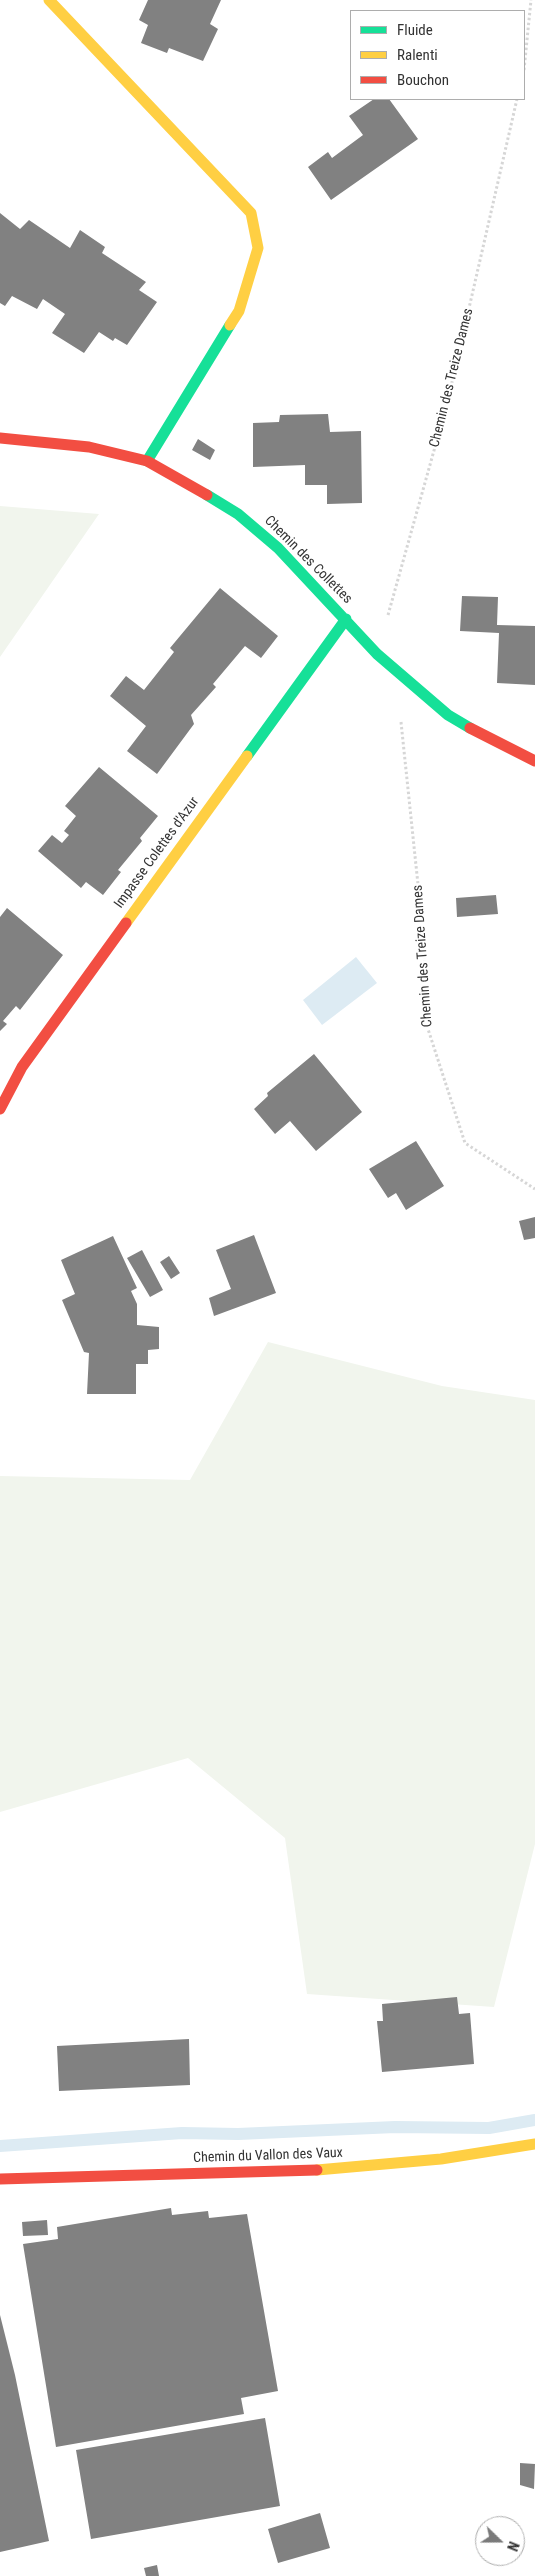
<!DOCTYPE html>
<html>
<head>
<meta charset="utf-8">
<style>
  body { margin:0 }
  #map { position:relative; width:535px; height:2576px; overflow:hidden; background:#fff; font-family:"Roboto Condensed",sans-serif }
  canvas { display:block }
  .legend { position:absolute; left:350px; top:10px; width:175px; height:90px; box-sizing:border-box; background:#fff; border:1px solid #adadad; margin:0; padding:6px 9px; list-style:none; font-size:15px; color:#333 }
  .legend li { display:flex; align-items:center; gap:10px; height:25px }
  .legend b { width:25px; border:1px solid #adadad }
  .north { position:absolute; left:475px; top:2516px; width:50px; height:50px; box-sizing:border-box; background:#fff; border:1px solid #adadad; border-radius:50%; rotate:112deg; font-size:14px; font-weight:700; line-height:20px; text-align:center; color:#333 }
  .north::after { content:''; display:block; margin:auto; width:18px; height:22px; background:#7a7a7a; clip-path:polygon(50% 0,100% 100%,50% 72%,0 100%) }
</style>
</head>
<body>
<div id="map">
<canvas width="535" height="2576"></canvas>
<ul class="legend">
<li><b style="height:6px;background:#16e098"></b>Fluide</li>
<li><b style="height:6px;background:#ffcf43"></b>Ralenti</li>
<li><b style="height:6px;background:#f24e42"></b>Bouchon</li>
</ul>
<div class="north">N</div>
</div>
<script>
const ctx = document.querySelector('canvas').getContext('2d');
ctx.lineJoin = 'round';
function paint(path, color) { ctx.fillStyle = color; ctx.fill(path, 'evenodd'); }
const toPath = rows => new Path2D(rows.map(r => 'M' + r).join(''));
function trace(path, color, width, dash) { ctx.strokeStyle = color; ctx.lineWidth = width; ctx.lineCap = dash ? 'butt' : 'round'; ctx.setLineDash(dash || []); ctx.stroke(path); }
function drawText(font, color, halo, rows, align = 'center') {
  ctx.font = font + ' "Roboto Condensed",sans-serif'; ctx.lineWidth = 5; ctx.setLineDash([]); ctx.textBaseline = 'middle'; ctx.strokeStyle = halo; ctx.fillStyle = color; for (const [text, x, y, turn = 0] of rows) {
    ctx.save(); ctx.translate(x, y); ctx.rotate((+turn || 0) * Math.PI / 180); ctx.textAlign = isNaN(turn) ? turn : align; if (halo) ctx.strokeText(text, 0, 0); ctx.fillText(text, 0, 0); ctx.restore();
  }
}
paint(toPath([
  [0,506,99,514,0,657],
  [268,1342,442,1386,535,1400,535,1844,494,2007,307,1994,285,1838,188,1758,0,1812,0,1476,190,1480]
]), '#f1f5ed');
paint(toPath([
  [356,957,377,983,322,1025,303,1000]
]), '#ddebf3');
trace(toPath([
  [0,2146,182,2133,238,2134,395,2127,489,2128,535,2120]
]), '#ddebf3', 12);
paint(toPath([
  [148,0,221,0,210,24,218,29,203,61,169,48,167,53,141,43,148,25,139,20],
  [374,99,389,99,418,139,331,200,308,167,328,152,332,158,363,135,349,116],
  [0,213,20,229,29,220,70,248,80,230,105,247,102,253,146,282,139,290,157,302,127,345,115,338,113,341,99,332,84,353,52,333,65,314,43,299,37,309,12,296,5,306,0,303],
  [328,414,330,432,361,431,362,503,327,504,327,485,305,485,305,465,253,467,253,423,279,422,280,415],
  [198,439,215,450,210,460,192,450],
  [220,588,278,636,261,658,245,646,213,684,216,687,191,715,194,724,157,774,127,751,146,726,110,696,126,676,144,690,174,652,170,648],
  [462,596,498,597,497,625,535,626,535,685,497,683,499,633,460,631],
  [99,767,158,816,140,838,142,841,118,870,121,872,103,895,86,882,81,888,38,851,52,835,62,843,69,835,64,831,76,816,65,806],
  [496,895,498,914,457,917,456,898],
  [7,908,63,955,20,1010,16,1006,3,1021,7,1024,0,1031,0,917],
  [314,1054,362,1112,316,1151,290,1121,275,1134,254,1109,268,1096,267,1093],
  [416,1141,444,1186,406,1210,396,1193,388,1198,369,1169],
  [535,1217,535,1238,524,1240,519,1221],
  [254,1235,276,1293,214,1316,209,1298,231,1289,216,1250],
  [113,1236,137,1288,131,1291,137,1304,137,1325,159,1327,159,1349,148,1350,148,1364,136,1364,136,1394,87,1394,89,1353,84,1352,62,1300,75,1294,61,1260],
  [142,1250,163,1290,150,1297,127,1258],
  [169,1256,180,1273,171,1279,160,1262],
  [457,1997,459,2014,470,2013,474,2064,382,2072,377,2021,383,2021,382,2004],
  [189,2039,190,2085,59,2091,57,2046],
  [171,2208,172,2215,208,2211,209,2218,247,2214,278,2391,241,2398,244,2414,56,2447,23,2244,58,2239,57,2227],
  [47,2220,48,2235,23,2236,22,2222],
  [0,2315,15,2375,49,2541,0,2552],
  [265,2418,280,2506,91,2539,76,2450],
  [520,2463,535,2464,534,2489,520,2485],
  [320,2513,330,2548,278,2563,268,2529],
  [157,2565,159,2576,146,2576,144,2568]
]), '#818181');
trace(toPath([
  [524,70,531,0],
  [388,615,447,404,517,99],
  [401,722,424,942,427,1026,465,1143,535,1189]
]), '#d6d6d6', 3, [2.5, 2.5]);
trace(toPath([
  [147,461,230,325],
  [207,495,238,514,278,548,377,654,448,715,470,728],
  [247,756,346,619]
]), '#16e098', 11);
trace(toPath([
  [49,0,251,213,258,248,239,311,230,325],
  [126,923,247,756],
  [317,2170,441,2159,535,2144]
]), '#ffcf43', 11);
trace(toPath([
  [0,438,89,447,147,461,207,495],
  [470,728,535,761],
  [0,1109,22,1067,126,923],
  [0,2179,317,2170]
]), '#f24e42', 11);
drawText('14px', '#333', '#fff', [
  ["Chemin des Treize Dames",452,378,-76],
  ["Chemin des Collettes",308,560,45],
  ["Impasse Colettes d'Azur",157,853,-54],
  ["Chemin des Treize Dames",423,956,-94],
  ["Chemin du Vallon des Vaux",268,2156,-2]
]);
</script>
</body>
</html>
